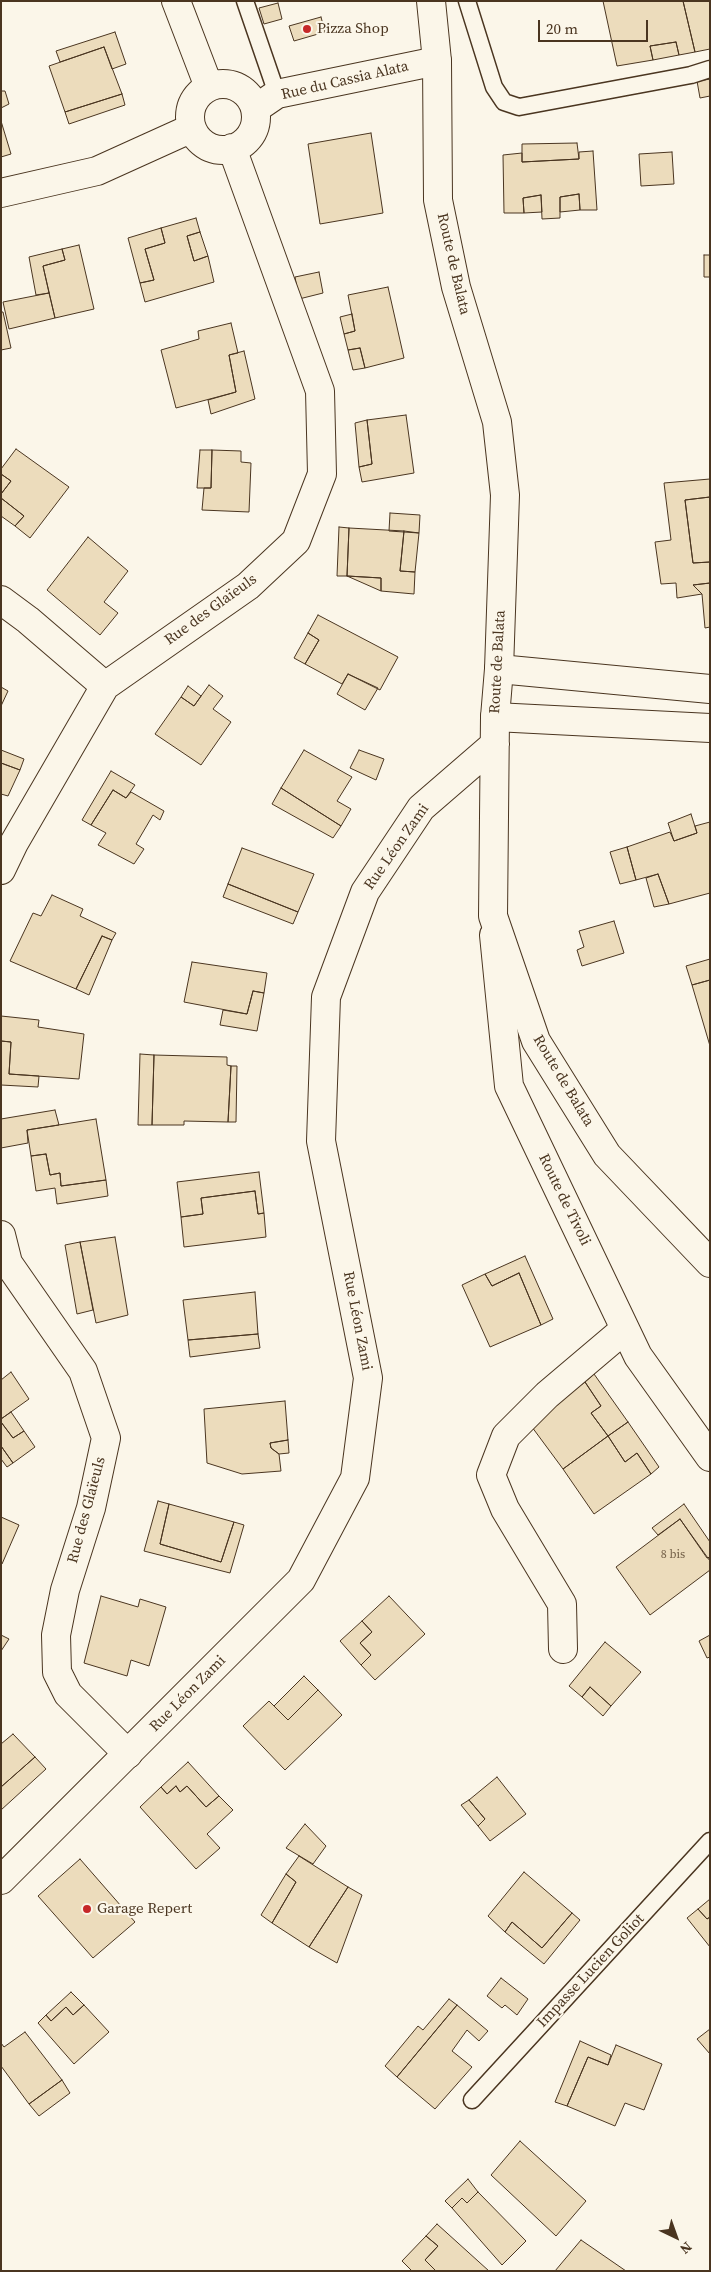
<!DOCTYPE html>
<html>
<head>
<meta charset="utf-8">
<style>
  body { margin:0 }
  #map { position:relative; width:711px; height:2272px; overflow:hidden; background:#fbf6e9; font-family:"Source Serif 4",serif }
  canvas { display:block }
  .frame { position:absolute; inset:0; border:2px solid #4a3520; pointer-events:none }
  .north { position:absolute; left:651px; top:2212px; width:50px; height:50px; -webkit-text-stroke:4px #fbf6e9; paint-order:stroke; rotate:138deg; font-size:14px; font-weight:700; line-height:20px; text-align:center; color:#4a3520 }
  .north::after { content:''; display:block; margin:auto; width:18px; height:22px; background:#4a3520; clip-path:polygon(50% 0,100% 100%,50% 72%,0 100%) }
  .scale { position:absolute; left:538px; top:20px; width:110px; height:22px; box-sizing:border-box; border:2px solid #4a3520; border-top:0; padding-left:6px; font-size:15px; line-height:18px; white-space:nowrap; color:#4a3520; -webkit-text-stroke:4px #fbf6e9; paint-order:stroke }
</style>
</head>
<body>
<div id="map">
<canvas width="711" height="2272"></canvas>
<div class="frame"></div>
<div class="north">N</div>
<div class="scale">20 m</div>
</div>
<script>
const ctx = document.querySelector('canvas').getContext('2d');
ctx.lineJoin = 'round';
function paint(path, color) { ctx.fillStyle = color; ctx.fill(path, 'evenodd'); }
const toPath = rows => new Path2D(rows.map(r => 'M' + r).join(''));
function trace(path, color, width, dash) { ctx.strokeStyle = color; ctx.lineWidth = width; ctx.lineCap = dash ? 'butt' : 'round'; ctx.setLineDash(dash || []); ctx.stroke(path); }
function drawText(font, color, halo, rows, align = 'center') {
  ctx.font = font + ' "Source Serif 4",serif'; ctx.lineWidth = 4; ctx.setLineDash([]); ctx.textBaseline = 'middle'; ctx.strokeStyle = halo; ctx.fillStyle = color; for (const [text, x, y, turn = 0] of rows) {
    ctx.save(); ctx.translate(x, y); ctx.rotate((+turn || 0) * Math.PI / 180); ctx.textAlign = isNaN(turn) ? turn : align; if (halo) ctx.strokeText(text, 0, 0); ctx.fillText(text, 0, 0); ctx.restore();
  }
}
const building = toPath([
  [603,1,683,1,695,52,679,55,676,42,650,46,653,60,617,66,603,1],
  [683,1,710,1,710,49,695,52,683,1],
  [278,3,282,19,264,24,259,8,278,3],
  [321,17,325,32,294,41,289,26,321,17],
  [115,32,126,64,112,69,104,47,60,62,56,51,115,32],
  [676,42,679,55,653,60,650,46,676,42],
  [104,47,122,94,65,112,49,66,104,47],
  [710,79,710,96,700,98,697,81,710,79],
  [1,91,5,91,9,104,1,108,1,91],
  [122,94,125,105,69,124,65,112,122,94],
  [1,121,11,154,1,157,1,121],
  [371,133,383,213,320,224,308,144,371,133],
  [577,143,579,159,522,162,522,144,577,143],
  [593,151,597,210,580,210,579,194,560,197,560,218,542,219,541,195,523,198,524,213,504,213,503,155,522,153,522,162,579,159,579,152,593,151],
  [672,152,674,184,641,186,639,154,672,152],
  [579,194,580,210,560,212,560,197,579,194],
  [541,195,542,212,524,213,523,198,541,195],
  [196,218,200,232,187,236,194,261,208,256,214,282,145,302,140,283,154,280,145,249,165,243,161,228,196,218],
  [161,228,165,243,145,249,154,280,140,283,128,238,161,228],
  [200,232,208,256,194,261,187,236,200,232],
  [79,245,94,309,55,318,43,266,65,260,62,249,79,245],
  [62,249,65,260,43,266,49,293,36,295,29,257,62,249],
  [704,255,710,255,710,277,704,277,704,255],
  [319,272,323,293,299,299,295,277,319,272],
  [388,287,404,358,365,368,360,348,348,350,344,334,355,331,348,295,388,287],
  [49,293,55,318,9,329,3,302,49,293],
  [1,312,3,312,11,348,1,350,1,312],
  [352,314,355,331,344,334,340,317,352,314],
  [231,323,238,353,229,355,236,392,176,408,161,350,199,339,198,331,231,323],
  [360,348,365,368,353,370,348,350,360,348],
  [244,351,255,399,211,414,208,400,236,392,229,355,244,351],
  [406,415,414,473,362,482,359,467,372,464,367,420,406,415],
  [367,420,372,464,359,467,355,423,367,420],
  [16,449,69,487,30,538,15,526,24,516,1,498,1,494,11,481,1,474,1,469,16,449],
  [200,450,212,450,211,488,197,488,200,450],
  [212,450,241,451,241,462,251,463,249,512,202,510,204,488,211,488,212,450],
  [1,474,11,481,1,494,1,474],
  [710,479,710,497,685,500,693,563,710,562,710,583,693,585,702,594,677,598,676,583,661,584,655,542,671,540,664,483,710,479],
  [710,497,710,562,693,563,685,500,710,497],
  [1,498,24,516,15,526,1,516,1,498],
  [390,513,420,515,419,533,389,531,390,513],
  [339,527,349,528,347,576,337,576,339,527],
  [349,528,404,531,400,571,415,572,414,594,381,591,381,578,347,576,349,528],
  [404,531,419,533,415,572,400,571,404,531],
  [88,537,128,571,104,602,118,613,100,635,47,590,88,537],
  [347,576,381,578,381,591,347,576],
  [710,583,710,627,705,628,702,594,693,585,710,583],
  [318,615,398,657,380,690,348,674,342,684,305,664,319,640,308,633,318,615],
  [308,633,319,640,305,664,294,658,308,633],
  [348,674,378,688,365,710,337,694,348,674],
  [209,685,223,696,213,709,231,722,201,765,155,734,181,697,194,706,209,685],
  [188,686,201,696,194,706,181,697,188,686],
  [1,687,8,691,1,706,1,687],
  [1,750,24,759,20,770,1,763,1,750],
  [304,750,352,777,337,801,351,809,341,826,281,788,304,750],
  [359,750,384,759,376,780,350,768,359,750],
  [1,763,20,770,8,796,1,794,1,763],
  [111,771,135,785,126,798,113,790,91,825,82,820,111,771],
  [281,788,341,826,333,838,272,804,281,788],
  [113,790,126,798,131,792,164,811,160,820,153,815,136,844,144,849,134,864,98,845,106,833,91,825,113,790],
  [691,814,697,833,674,841,668,823,691,814],
  [710,822,710,893,669,904,658,874,636,880,627,847,670,832,674,841,697,833,695,826,710,822],
  [627,847,636,880,620,884,610,852,627,847],
  [242,848,314,874,298,912,228,884,242,848],
  [658,874,669,904,654,907,646,878,658,874],
  [228,884,298,912,293,924,223,897,228,884],
  [52,895,83,909,80,916,116,933,112,940,102,936,76,989,10,961,33,913,41,916,52,895],
  [614,921,624,953,582,966,577,950,584,947,579,931,614,921],
  [102,936,112,940,89,995,76,989,102,936],
  [710,959,710,980,692,985,686,966,710,959],
  [192,962,267,973,264,993,253,991,247,1014,184,1002,192,962],
  [710,980,710,1046,692,985,710,980],
  [253,991,264,993,257,1031,220,1025,223,1010,247,1014,253,991],
  [1,1016,39,1020,38,1027,84,1034,79,1079,9,1074,11,1042,1,1041,1,1016],
  [1,1041,11,1042,9,1074,39,1076,38,1087,1,1085,1,1041],
  [140,1054,154,1055,152,1125,138,1125,140,1054],
  [154,1055,227,1057,227,1065,231,1066,228,1122,184,1121,184,1125,152,1125,154,1055],
  [231,1066,237,1066,236,1122,228,1122,231,1066],
  [55,1110,59,1125,27,1130,28,1143,1,1148,1,1119,55,1110],
  [96,1119,106,1180,61,1186,60,1173,50,1175,46,1154,31,1156,27,1130,96,1119],
  [46,1154,50,1175,60,1173,61,1186,106,1180,108,1196,57,1204,55,1188,36,1191,31,1156,46,1154],
  [259,1172,264,1213,258,1214,255,1191,201,1198,203,1214,181,1217,177,1182,259,1172],
  [255,1191,258,1214,264,1213,266,1237,184,1247,181,1217,203,1214,201,1198,255,1191],
  [115,1237,128,1315,96,1323,80,1242,115,1237],
  [80,1242,93,1310,77,1314,65,1245,80,1242],
  [525,1256,553,1319,541,1325,519,1273,492,1286,485,1274,525,1256],
  [519,1273,541,1325,490,1347,462,1285,485,1274,492,1286,519,1273],
  [255,1292,258,1334,188,1340,183,1300,255,1292],
  [258,1334,260,1348,190,1357,188,1340,258,1334],
  [11,1372,29,1399,1,1419,1,1380,11,1372],
  [594,1374,628,1422,608,1436,591,1413,601,1406,585,1382,594,1374],
  [585,1382,601,1406,591,1413,608,1436,563,1469,529,1423,585,1382],
  [285,1401,288,1440,270,1443,271,1448,279,1454,281,1471,242,1474,207,1463,204,1409,285,1401],
  [11,1412,24,1431,13,1438,1,1422,1,1419,11,1412],
  [1,1422,13,1438,24,1431,35,1447,13,1463,1,1446,1,1422],
  [628,1422,659,1467,651,1474,637,1453,625,1462,608,1436,628,1422],
  [608,1436,625,1462,637,1453,651,1474,594,1514,563,1469,608,1436],
  [288,1440,289,1453,279,1454,271,1448,270,1443,288,1440],
  [1,1446,13,1463,7,1467,1,1459,1,1446],
  [158,1501,169,1504,160,1544,221,1562,234,1522,244,1525,230,1573,144,1551,158,1501],
  [169,1504,234,1522,221,1562,160,1544,169,1504],
  [684,1504,710,1542,710,1557,707,1558,680,1519,658,1535,652,1528,684,1504],
  [1,1517,19,1525,2,1564,1,1564,1,1517],
  [680,1519,710,1561,710,1570,650,1615,616,1567,680,1519],
  [101,1596,138,1607,140,1599,166,1607,149,1666,131,1660,127,1676,84,1663,101,1596],
  [389,1596,425,1634,375,1680,361,1665,371,1655,360,1643,372,1632,362,1621,389,1596],
  [362,1621,372,1632,360,1643,371,1655,361,1665,340,1641,362,1621],
  [1,1635,9,1639,1,1651,1,1635],
  [710,1635,710,1657,707,1658,699,1641,710,1635],
  [605,1642,641,1672,611,1706,590,1687,582,1697,569,1686,605,1642],
  [304,1676,318,1690,288,1720,274,1706,304,1676],
  [590,1687,611,1706,603,1716,582,1697,590,1687],
  [318,1690,342,1715,285,1770,243,1726,269,1701,288,1720,318,1690],
  [13,1734,35,1757,1,1787,1,1744,13,1734],
  [35,1757,46,1769,1,1810,1,1787,35,1757],
  [188,1762,219,1796,206,1807,187,1786,180,1792,176,1786,167,1794,161,1787,188,1762],
  [497,1777,526,1814,490,1841,478,1826,485,1819,469,1800,497,1777],
  [176,1786,180,1792,187,1786,206,1807,219,1796,233,1810,207,1834,220,1848,196,1869,140,1807,161,1787,167,1794,176,1786],
  [469,1800,485,1819,478,1826,461,1805,469,1800],
  [305,1824,326,1846,313,1864,286,1848,305,1824],
  [299,1856,348,1887,309,1947,272,1923,296,1882,286,1874,299,1856],
  [80,1859,135,1922,93,1958,38,1896,80,1859],
  [524,1872,572,1913,542,1948,512,1922,505,1932,488,1916,524,1872],
  [286,1874,296,1882,272,1923,261,1915,286,1874],
  [348,1887,362,1895,337,1963,309,1947,348,1887],
  [710,1899,710,1917,707,1919,698,1909,710,1899],
  [698,1909,707,1919,710,1917,710,1947,687,1918,698,1909],
  [572,1913,580,1920,544,1964,505,1932,512,1922,542,1948,572,1913],
  [501,1978,528,1999,517,2015,505,2005,502,2008,487,1996,501,1978],
  [71,1992,84,2005,73,2015,66,2007,51,2021,46,2015,71,1992],
  [449,1999,457,2005,397,2077,385,2066,418,2026,423,2030,449,1999],
  [84,2005,109,2032,74,2064,38,2023,46,2015,51,2021,66,2007,73,2015,84,2005],
  [457,2005,488,2031,479,2041,467,2030,452,2051,472,2067,435,2109,397,2077,457,2005],
  [710,2029,710,2054,697,2039,710,2029],
  [25,2032,62,2080,29,2104,1,2066,1,2043,4,2047,25,2032],
  [580,2041,611,2055,608,2065,588,2057,567,2106,555,2102,580,2041],
  [616,2045,662,2064,644,2110,625,2103,615,2126,567,2106,588,2057,608,2065,616,2045],
  [62,2080,70,2093,39,2116,29,2104,62,2080],
  [520,2141,586,2201,556,2236,491,2175,520,2141],
  [468,2179,478,2192,467,2203,462,2198,452,2208,445,2201,468,2179],
  [478,2192,526,2241,502,2265,452,2208,462,2198,467,2203,478,2192],
  [437,2224,489,2271,436,2271,425,2260,438,2246,426,2236,437,2224],
  [426,2236,438,2246,425,2260,436,2271,412,2271,402,2261,426,2236],
  [581,2240,626,2271,555,2271,581,2240]
]);
paint(building, '#ecdcbc');
trace(building, '#4a3520', 1);
const lane = toPath([
  [245,1,277,94],
  [467,1,494,87,504,102,519,107,691,75,710,69],
  [472,2100,710,1841]
]);
const street = toPath([
  [176,1,209,87],
  '190 117a33 33 0 1 1 66 0a33 33 0 1 1-66 0Z',
  [255,109,277,94,437,61],
  [1,193,97,171,192,128],
  [1,600,28,620,105,686],
  [499,669,710,689],
  [495,717,710,728],
  [1,870,14,843,105,686,248,586,296,541,322,474,320,391,232,148],
  [494,935,509,1086,638,1356,710,1457],
  [1,1235,8,1263,83,1371,106,1438,91,1508,65,1590,56,1635,57,1672,68,1694,128,1754],
  [563,1649,562,1604,505,1509,491,1475,506,1436,547,1395,625,1329]
]);
const secondary = toPath([
  [431,1,437,61,438,200,456,287,497,422,505,495,499,669,495,717,493,916,536,1041,607,1155,710,1263],
  [1,1880,301,1580,355,1478,368,1378,321,1141,326,997,365,892,421,808,495,744]
]);
trace(lane, '#4a3520', 19);
trace(street, '#4a3520', 30);
trace(secondary, '#4a3520', 30);
trace(lane, '#fbf6e9', 16);
trace(street, '#fbf6e9', 28);
trace(secondary, '#fbf6e9', 28);
for (const [x, y, r, color] of [
  [307,29,5,"#c62828"],
  [87,1909,5,"#c62828"]
]) { const dot = new Path2D(); dot.arc(x, y, r, 0, 2 * Math.PI); ctx.fillStyle = color; ctx.fill(dot); trace(dot, '#fbf6e9', 2); }
drawText('12px', '#725f47', null, [
  ["8 bis",673,1555]
]);
drawText('15px', '#4a3520', '#fbf6e9', [
  ["Pizza Shop",317,29],
  ["Garage Repert",97,1909]
], 'left');
drawText('15px', '#4a3520', '#fbf6e9', [
  ["Rue du Cassia Alata",345,81,-13],
  ["Route de Balata",453,264,77],
  ["Rue des Glaïeuls",211,610,-36],
  ["Route de Balata",498,662,-87],
  ["Rue Léon Zami",397,847,-55],
  ["Route de Balata",563,1081,59],
  ["Route de Tivoli",564,1200,64],
  ["Rue Léon Zami",357,1321,79],
  ["Rue des Glaïeuls",87,1510,-75],
  ["Rue Léon Zami",188,1694,-45],
  ["Impasse Lucien Goliot",591,1971,-47]
]);
</script>
</body>
</html>
